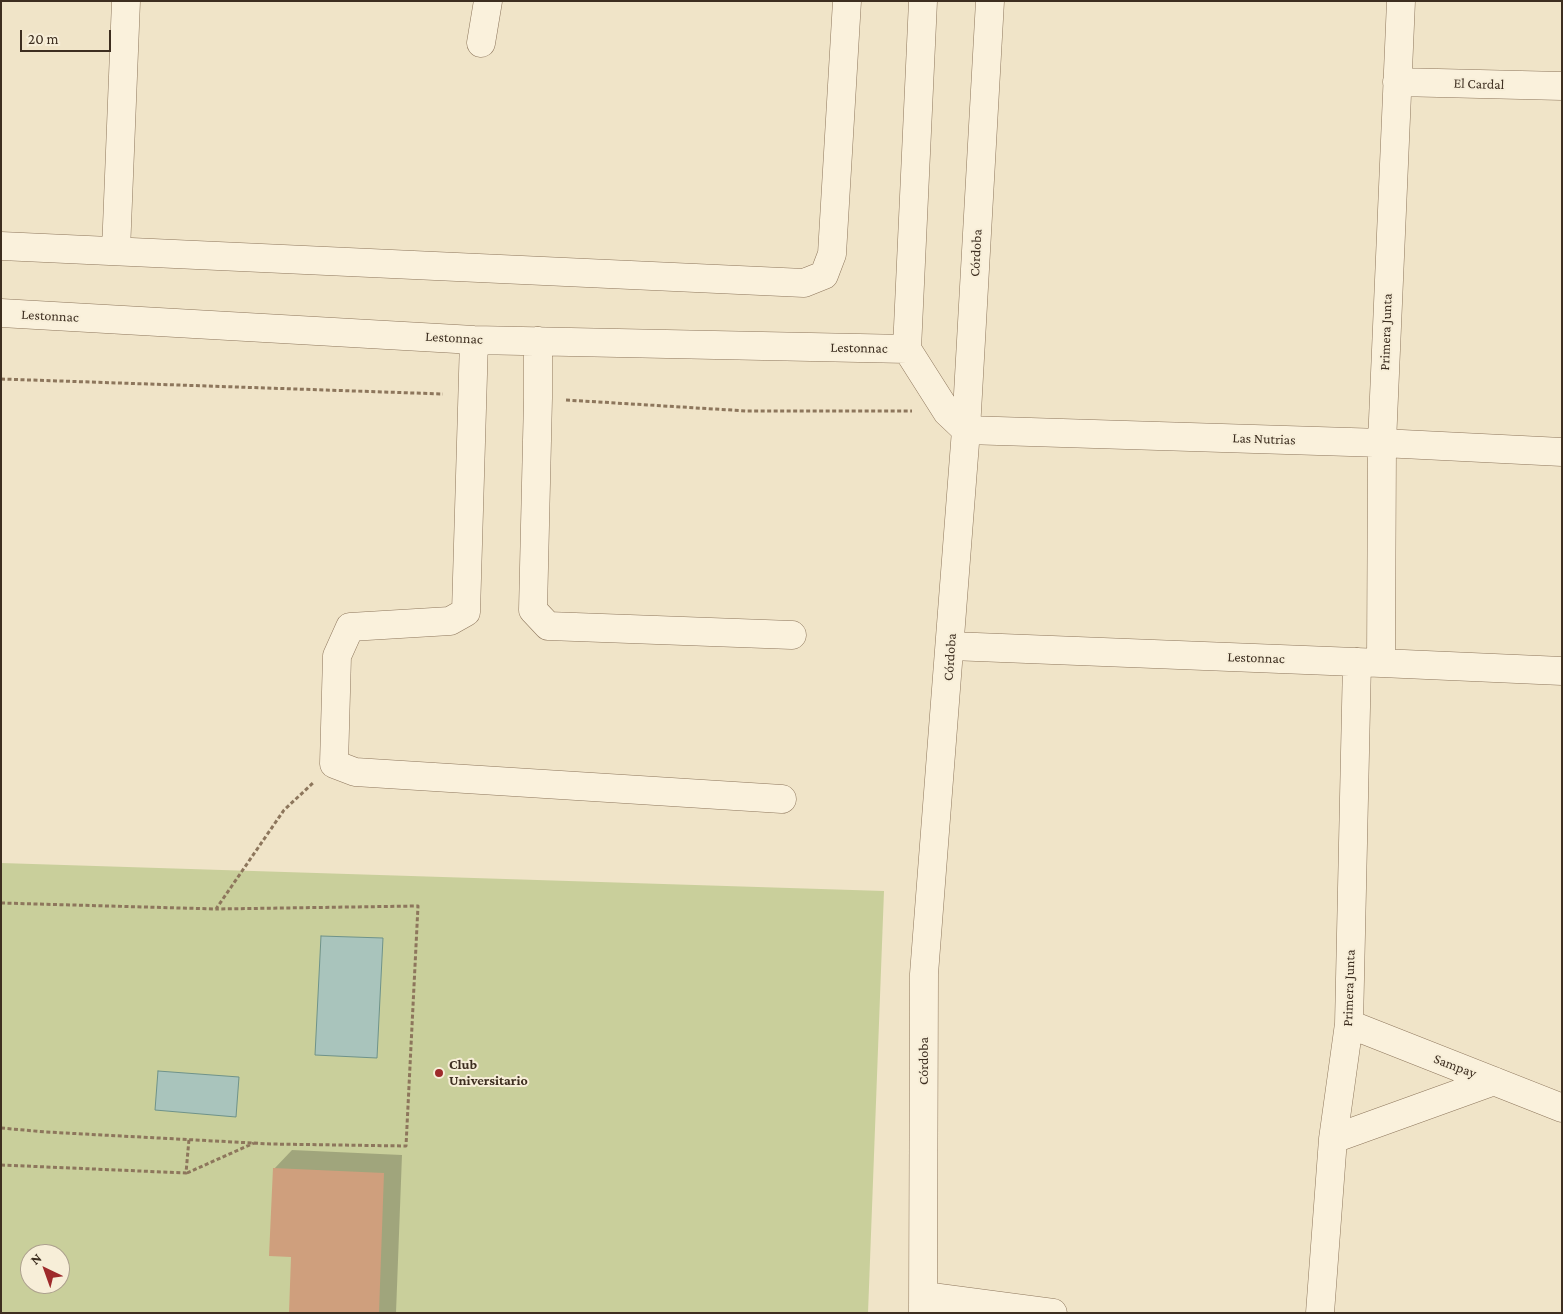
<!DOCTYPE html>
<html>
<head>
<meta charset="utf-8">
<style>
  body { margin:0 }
  #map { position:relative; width:1563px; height:1314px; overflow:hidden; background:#f0e4c8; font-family:"Crimson Pro",serif }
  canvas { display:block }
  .frame { position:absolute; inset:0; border:2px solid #3d2e20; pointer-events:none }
  .north { position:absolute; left:20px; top:1244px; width:50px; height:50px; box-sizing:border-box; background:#f7eed8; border:1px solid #ada18e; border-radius:50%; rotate:318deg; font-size:14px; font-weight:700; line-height:20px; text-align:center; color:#3d2e20 }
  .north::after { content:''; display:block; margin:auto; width:18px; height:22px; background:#9e2a2b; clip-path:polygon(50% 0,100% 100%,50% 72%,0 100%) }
  .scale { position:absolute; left:20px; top:30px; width:91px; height:22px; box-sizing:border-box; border:2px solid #3d2e20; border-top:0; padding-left:6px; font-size:15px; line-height:18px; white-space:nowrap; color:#3d2e20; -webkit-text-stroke:4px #f7eed8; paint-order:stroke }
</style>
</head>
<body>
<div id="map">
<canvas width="1563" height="1314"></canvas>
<div class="frame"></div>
<div class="north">N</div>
<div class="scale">20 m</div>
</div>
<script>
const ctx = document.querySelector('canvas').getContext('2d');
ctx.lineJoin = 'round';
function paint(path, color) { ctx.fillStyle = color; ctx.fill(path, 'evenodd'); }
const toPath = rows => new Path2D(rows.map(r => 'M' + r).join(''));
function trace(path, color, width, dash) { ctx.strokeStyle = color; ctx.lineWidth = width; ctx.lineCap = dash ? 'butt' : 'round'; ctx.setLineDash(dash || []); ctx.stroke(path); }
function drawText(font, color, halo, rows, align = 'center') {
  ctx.font = font + ' "Crimson Pro",serif'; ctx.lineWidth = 4; ctx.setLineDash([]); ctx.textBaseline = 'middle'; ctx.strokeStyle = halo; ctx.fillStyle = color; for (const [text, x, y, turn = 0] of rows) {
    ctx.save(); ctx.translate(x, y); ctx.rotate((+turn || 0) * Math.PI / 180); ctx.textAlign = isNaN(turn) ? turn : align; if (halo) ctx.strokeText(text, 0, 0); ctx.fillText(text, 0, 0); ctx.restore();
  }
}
paint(toPath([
  [1,863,884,891,868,1313,1,1313],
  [30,1254,60,1254,60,1284,30,1284]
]), '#c9cf9b');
const water = toPath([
  [321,936,383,938,377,1058,315,1055,321,936],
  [158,1071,239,1077,236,1117,155,1110,158,1071]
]);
paint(water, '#a9c4bc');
trace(water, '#6f938a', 1);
paint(toPath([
  [292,1150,402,1155,396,1313,290,1313,292,1255,274,1169]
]), '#0003');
paint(toPath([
  [273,1168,384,1173,379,1313,289,1313,291,1257,269,1256]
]), '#cf9f7d');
const minor = toPath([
  [481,43,488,1],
  [1397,82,1562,86],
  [1,246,804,283,824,275,832,254,847,1],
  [116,251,126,1],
  [1,313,474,340,907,349],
  [474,340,466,612,450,621,350,627,337,656,334,764,355,772,782,799],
  [538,341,538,398,533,610,548,626,792,635],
  [907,349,923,1],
  [907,349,947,412,966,430],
  [966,430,1382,443,1562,452],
  [951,646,1381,663,1562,671],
  [1381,663,1382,443,1401,1],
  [1349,1024,1562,1108],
  [1333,1139,1494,1081],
  [924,1296,1053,1313],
  [923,1313,924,974,966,430,990,1],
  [1320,1313,1333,1139,1349,1024,1357,662]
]);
trace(minor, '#8d765c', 29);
trace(toPath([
  [1,379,443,394],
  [566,400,747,411,912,411],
  [1,903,216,909,284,810,313,783],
  [1,1128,46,1132,271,1144,406,1146,418,906,216,909],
  [1,1165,186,1173,189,1139],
  [187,1173,254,1143]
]), '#8d765c', 3, [4, 2.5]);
trace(minor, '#faf1dc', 28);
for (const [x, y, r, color] of [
  [439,1073,5,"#9e2a2b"]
]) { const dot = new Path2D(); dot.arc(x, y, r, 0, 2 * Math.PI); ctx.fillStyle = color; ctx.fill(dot); trace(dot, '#f7eed8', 2); }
drawText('14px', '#3d2e20', '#f7eed8', [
  ["El Cardal",1479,84,2],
  ["Córdoba",976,253,-87],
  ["Lestonnac",50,316,3],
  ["Primera Junta",1386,332,-88],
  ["Lestonnac",454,338,3],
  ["Lestonnac",859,348,1],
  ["Las Nutrias",1264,439,2],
  ["Córdoba",950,657,-86],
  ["Lestonnac",1256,658,2],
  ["Primera Junta",1349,988,-88],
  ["Córdoba",924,1061,-90],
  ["Sampay",1455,1066,21]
]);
drawText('bold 14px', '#3d2e20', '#f7eed8', [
  ["Club",449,1065],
  ["Universitario",449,1081]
], 'left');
</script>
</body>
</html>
